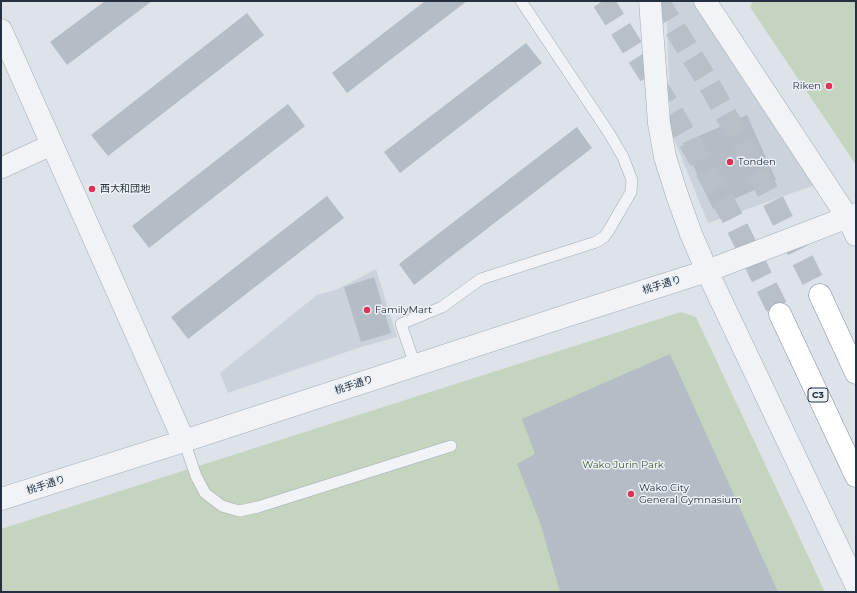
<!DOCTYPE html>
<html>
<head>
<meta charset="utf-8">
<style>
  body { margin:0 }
  #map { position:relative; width:857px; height:593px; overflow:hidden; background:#dde3e9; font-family:Montserrat,sans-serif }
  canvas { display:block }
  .frame { position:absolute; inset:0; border:2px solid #253141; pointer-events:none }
</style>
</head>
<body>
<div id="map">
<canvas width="857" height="593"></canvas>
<div class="frame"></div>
</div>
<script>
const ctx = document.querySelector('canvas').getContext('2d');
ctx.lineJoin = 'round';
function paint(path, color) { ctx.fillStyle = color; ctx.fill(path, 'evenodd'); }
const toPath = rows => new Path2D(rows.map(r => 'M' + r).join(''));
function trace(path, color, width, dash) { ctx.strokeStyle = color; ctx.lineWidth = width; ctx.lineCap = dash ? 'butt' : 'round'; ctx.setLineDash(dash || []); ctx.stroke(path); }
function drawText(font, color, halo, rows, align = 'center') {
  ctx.font = font + ' Montserrat,"Noto Sans JP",sans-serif'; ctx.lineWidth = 3; ctx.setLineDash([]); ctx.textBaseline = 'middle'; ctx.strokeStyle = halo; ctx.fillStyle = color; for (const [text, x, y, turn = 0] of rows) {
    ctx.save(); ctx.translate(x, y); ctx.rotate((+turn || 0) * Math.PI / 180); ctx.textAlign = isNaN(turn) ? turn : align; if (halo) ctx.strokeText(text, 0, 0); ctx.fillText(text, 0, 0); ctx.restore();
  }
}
paint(toPath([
  [666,1,695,1,815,185,708,223,671,132],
  [376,269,397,337,358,348,228,393,220,373,317,295,338,289]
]), '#cbd2db');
paint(toPath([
  [753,1,856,1,856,165,750,7],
  [681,312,696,317,825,592,1,592,1,529]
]), '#c5d4be');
paint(toPath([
  [105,1,152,1,67,65,50,42],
  [425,1,467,1,347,93,332,73],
  [247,13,264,35,108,156,91,135],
  [526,43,542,63,400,173,384,152],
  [288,104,305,126,149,248,132,226],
  [747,115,776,180,713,209,683,143],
  [577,127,592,148,414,285,399,264],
  [327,196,344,218,188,339,171,317],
  [374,277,391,333,361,342,344,287],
  [670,354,778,592,560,592,541,525,517,464,535,454,522,419]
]), '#b4bcc6');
trace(toPath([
  [603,1,669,106,732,217,780,314],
  [658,1,708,82,772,199,820,295]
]), '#b8bfc7', 22, [22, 11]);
const service = toPath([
  [415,365,401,324,442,307,481,279,596,242,604,237,609,230,631,192,632,180,623,157,609,133,521,1],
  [184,441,196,476,205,493,222,506,239,511,258,507,451,446]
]);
const minor = toPath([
  [1,168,51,145]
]);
const tertiary = toPath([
  [650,1,659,123,665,157,677,195,691,234,707,271,856,585],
  [705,1,848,218,856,235],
  [1,30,184,441],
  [1,499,184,441,572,314,707,271,856,214]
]);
const motorway = toPath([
  [820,295,856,373],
  [780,314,856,476]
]);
trace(service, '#a2aab3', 12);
trace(minor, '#a2aab3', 22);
trace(tertiary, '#a2aab3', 23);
trace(motorway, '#8391a1', 23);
trace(service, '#f1f3f7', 11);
trace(minor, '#f1f3f7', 21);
trace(tertiary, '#f1f3f7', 22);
trace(motorway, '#fff', 22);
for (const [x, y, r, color] of [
  [829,86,4,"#dd3358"],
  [730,162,4,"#dd3358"],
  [92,189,4,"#dd3358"],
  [367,310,4,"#dd3358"],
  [631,494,4,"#dd3358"]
]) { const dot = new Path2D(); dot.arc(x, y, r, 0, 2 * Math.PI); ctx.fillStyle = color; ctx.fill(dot); trace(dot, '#edf1f6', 1.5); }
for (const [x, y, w] of [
  [818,395,20]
]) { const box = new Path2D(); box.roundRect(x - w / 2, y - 7, w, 14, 3); ctx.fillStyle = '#edf1f6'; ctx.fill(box); trace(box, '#253141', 1); }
drawText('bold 9px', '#253141', null, [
  ["C3",818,395]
]);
drawText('10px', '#253141', '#edf1f6', [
  ["Riken",821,86,"right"],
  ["Tonden",738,162],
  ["西大和団地",100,189],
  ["FamilyMart",375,310],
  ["Wako City",639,488],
  ["General Gymnasium",639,500]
], 'left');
drawText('10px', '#253141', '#edf1f6', [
  ["桃手通り",662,285,-17],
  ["桃手通り",354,385,-18],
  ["桃手通り",46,485,-18]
]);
drawText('10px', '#3c5f31', '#edf1f6', [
  ["Wako Jurin Park",623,465]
]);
</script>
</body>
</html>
